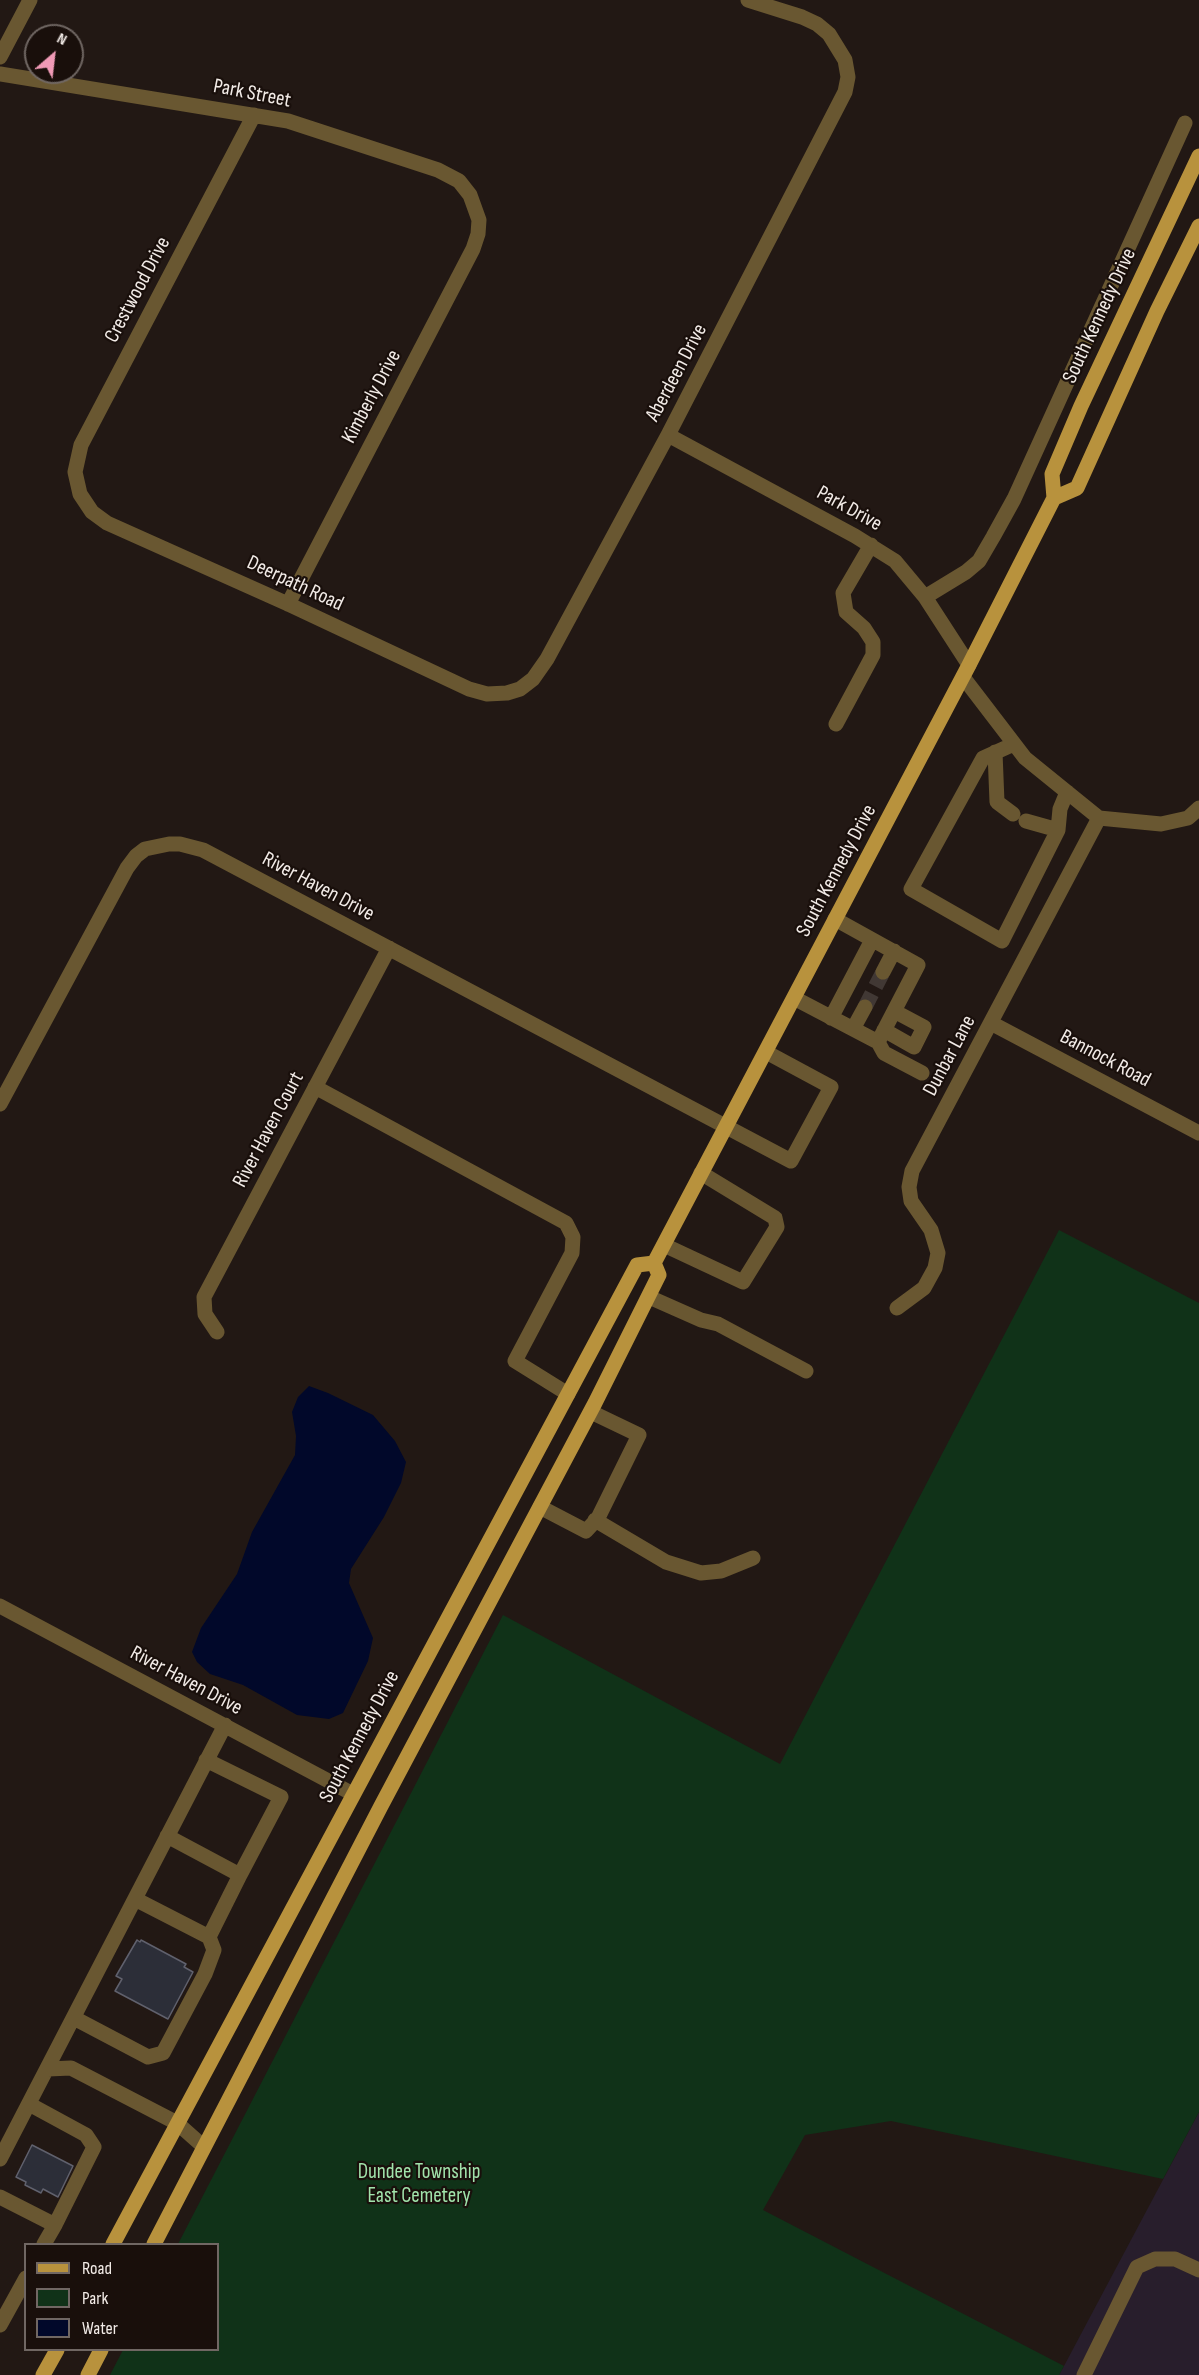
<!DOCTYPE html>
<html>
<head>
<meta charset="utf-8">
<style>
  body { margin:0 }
  #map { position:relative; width:1199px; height:2375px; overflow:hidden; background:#221814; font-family:"Sofia Sans Condensed",sans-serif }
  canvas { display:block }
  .legend { position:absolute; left:24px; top:2243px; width:195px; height:108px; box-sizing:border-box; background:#190f0b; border:2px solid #706763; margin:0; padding:8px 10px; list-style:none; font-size:18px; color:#f2ebe7 }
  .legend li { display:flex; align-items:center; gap:12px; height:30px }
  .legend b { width:30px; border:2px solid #706763 }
  .north { position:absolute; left:24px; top:24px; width:60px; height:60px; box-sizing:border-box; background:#190f0b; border:2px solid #706763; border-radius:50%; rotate:28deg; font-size:16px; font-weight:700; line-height:24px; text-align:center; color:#f2ebe7 }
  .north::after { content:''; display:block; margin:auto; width:21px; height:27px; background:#f09ab6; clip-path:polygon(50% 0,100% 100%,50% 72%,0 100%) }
</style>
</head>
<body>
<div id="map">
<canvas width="1199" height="2375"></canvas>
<ul class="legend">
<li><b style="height:8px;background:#b8923d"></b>Road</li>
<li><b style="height:16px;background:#103218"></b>Park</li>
<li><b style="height:16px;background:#01082a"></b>Water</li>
</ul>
<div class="north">N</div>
</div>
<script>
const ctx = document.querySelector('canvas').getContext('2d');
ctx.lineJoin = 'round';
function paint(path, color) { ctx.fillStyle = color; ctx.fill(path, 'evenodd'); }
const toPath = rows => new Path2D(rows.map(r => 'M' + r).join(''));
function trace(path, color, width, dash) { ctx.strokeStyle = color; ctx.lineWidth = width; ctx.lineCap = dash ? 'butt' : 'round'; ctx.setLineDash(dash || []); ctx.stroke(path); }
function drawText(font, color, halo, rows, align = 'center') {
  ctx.font = font + ' "Sofia Sans Condensed",sans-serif'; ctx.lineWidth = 4.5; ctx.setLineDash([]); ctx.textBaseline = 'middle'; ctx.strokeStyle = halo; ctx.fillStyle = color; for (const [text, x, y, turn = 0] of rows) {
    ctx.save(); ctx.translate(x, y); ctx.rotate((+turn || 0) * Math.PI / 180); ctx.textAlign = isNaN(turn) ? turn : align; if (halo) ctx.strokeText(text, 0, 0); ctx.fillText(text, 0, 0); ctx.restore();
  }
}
paint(toPath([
  [1199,2112,1199,2375,1059,2375,1064,2366]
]), '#281e2c');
paint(toPath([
  [1059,1230,1199,1303,1199,2112,1163,2179,891,2121,805,2135,763,2210,1064,2366,1059,2375,110,2375,123,2350,218,2350,218,2244,178,2244,503,1615,780,1764]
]), '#103218');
paint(toPath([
  [309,1386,328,1393,373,1415,395,1441,406,1462,401,1483,384,1517,351,1569,349,1583,373,1638,368,1661,343,1713,329,1719,297,1715,243,1685,210,1674,197,1662,192,1652,201,1628,237,1574,252,1532,295,1455,296,1436,292,1412,298,1397]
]), '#01082a');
const building = toPath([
  [137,1940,140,1942,141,1940,186,1964,184,1967,193,1972,168,2019,115,1991,122,1979,116,1976,137,1940],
  [32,2145,73,2166,58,2197,43,2189,41,2193,25,2185,26,2182,16,2177,32,2145]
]);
paint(building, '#2c2e38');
trace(building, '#60616d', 1.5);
trace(toPath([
  [865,1007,883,972]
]), '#413834', 15, [15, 8]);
trace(toPath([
  [0,57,30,0],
  [0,74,288,121,438,170,459,181,470,195,479,220,478,234,473,249,288,604],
  [254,115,81,445,75,472,80,494,92,512,107,523,288,604,469,689,487,694,507,693,520,689,533,679,547,659,668,435,845,92,848,77,845,60,829,34,817,24,802,17,748,0],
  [668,435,855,536,895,561,925,597,969,665],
  [925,597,966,572,979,561,993,537,1014,499,1185,123],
  [963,677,1025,758,1099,818,1161,824,1188,818,1199,808],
  [836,724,873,655,873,642,864,628,846,612,843,593,871,545],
  [1014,744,983,758,911,889,1002,941,1058,830,1060,809,1067,792],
  [995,752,997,802,1013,814],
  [1026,821,1058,830],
  [883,972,894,951],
  [794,998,878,1042,918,965,835,919],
  [831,1018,872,940],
  [991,1023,1199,1133],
  [853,1029,865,1007],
  [884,1030,914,1047,924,1027,894,1011],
  [878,1042,884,1053,922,1073],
  [315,1087,566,1223,573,1237,572,1253,515,1361,568,1394],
  [0,1104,127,868,136,856,145,849,169,844,180,844,203,850,791,1161,831,1087,766,1052],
  [664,1245,743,1282,777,1227,775,1218,701,1173],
  [649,1297,701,1320,718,1324,806,1371],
  [897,1308,924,1288,935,1268,938,1253,931,1230,911,1201,909,1187,912,1171,1099,818],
  [217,1332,205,1314,204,1297,389,948],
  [540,1507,586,1531,598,1518,639,1435,591,1412],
  [595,1520,666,1562,701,1573,721,1571,753,1558],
  [0,1606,353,1794],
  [167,1836,240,1875,281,1797,206,1760],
  [135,1899,209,1937,240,1875],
  [74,2018,148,2057,163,2053,205,1974,214,1950,209,1937],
  [48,2069,71,2068,177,2123,204,2147],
  [29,2104,86,2135,94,2147,55,2225],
  [0,2159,225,1725],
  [0,2197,55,2225,44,2244],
  [0,2325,26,2278],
  [1084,2375,1137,2267,1155,2259,1175,2259,1199,2270]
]), '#695731', 15);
trace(toPath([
  [1054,498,1077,488,1157,311,1199,226],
  [654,1263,969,665,1054,498,1052,474,1081,406,1199,156],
  [113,2244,637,1265,654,1263],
  [154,2244,381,1806,595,1403,659,1275,654,1263],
  [43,2375,57,2350],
  [88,2375,101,2350]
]), '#b8923d', 15);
drawText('21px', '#f2ebe7', '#190f0b', [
  ["Park Street",252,94,11],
  ["Crestwood Drive",138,290,-62],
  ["South Kennedy Drive",1100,316,-65],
  ["Aberdeen Drive",677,373,-62],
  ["Kimberly Drive",372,397,-62],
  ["Park Drive",849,509,29],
  ["Deerpath Road",295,584,25],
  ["South Kennedy Drive",837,871,-62],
  ["River Haven Drive",318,887,28],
  ["Dunbar Lane",950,1056,-62],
  ["Bannock Road",1105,1059,28],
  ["River Haven Court",269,1130,-62],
  ["River Haven Drive",186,1681,28],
  ["South Kennedy Drive",360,1737,-62]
]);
drawText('21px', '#a1e3ab', '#190f0b', [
  ["Dundee Township",419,2173],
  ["East Cemetery",419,2197]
]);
</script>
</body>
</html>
